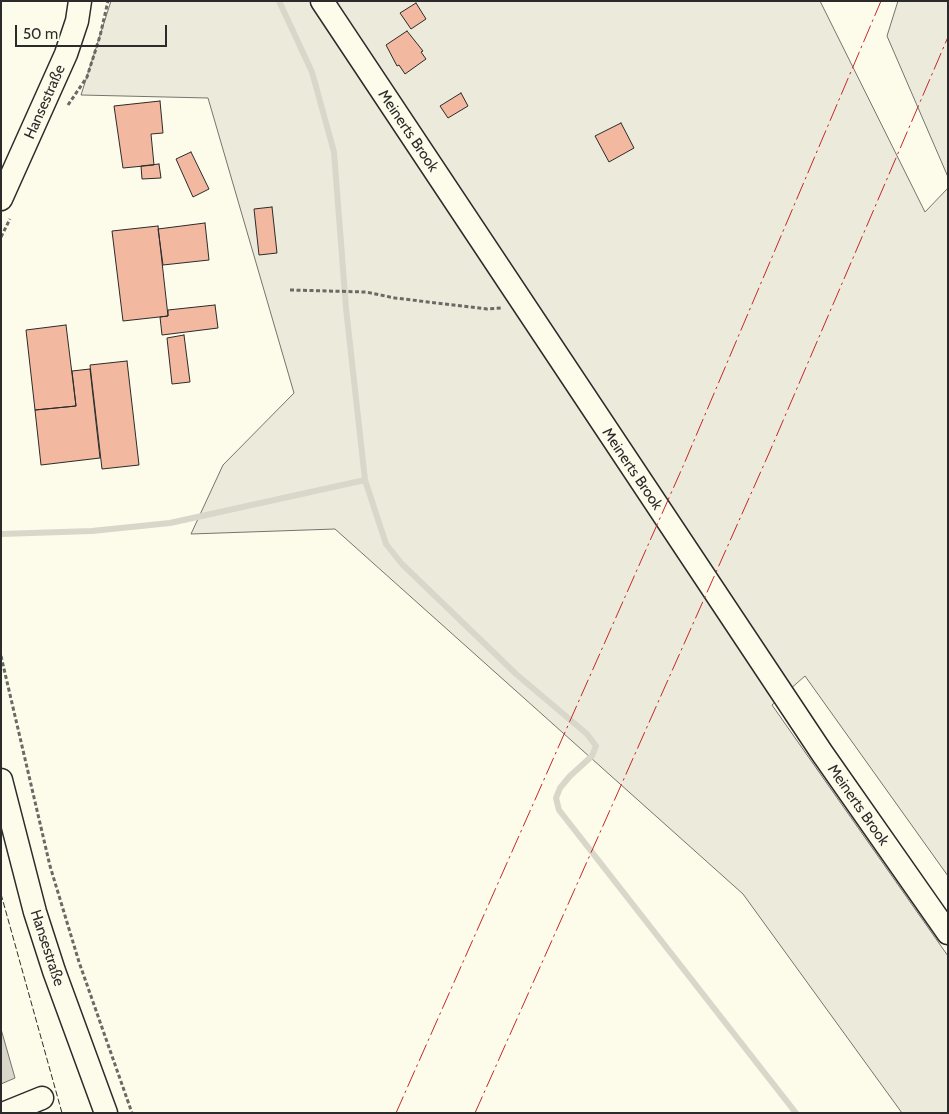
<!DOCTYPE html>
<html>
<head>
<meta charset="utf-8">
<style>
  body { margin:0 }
  #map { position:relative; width:949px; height:1114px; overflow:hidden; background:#fdfbea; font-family:Cabin,sans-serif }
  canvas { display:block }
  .frame { position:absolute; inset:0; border:2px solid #2b2b2b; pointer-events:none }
  .scale { position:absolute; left:15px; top:25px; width:152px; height:22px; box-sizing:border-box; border:2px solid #2b2b2b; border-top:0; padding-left:6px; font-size:15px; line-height:18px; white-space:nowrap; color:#2b2b2b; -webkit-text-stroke:4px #fdfbea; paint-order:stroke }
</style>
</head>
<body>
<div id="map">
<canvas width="949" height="1114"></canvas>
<div class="frame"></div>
<div class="scale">50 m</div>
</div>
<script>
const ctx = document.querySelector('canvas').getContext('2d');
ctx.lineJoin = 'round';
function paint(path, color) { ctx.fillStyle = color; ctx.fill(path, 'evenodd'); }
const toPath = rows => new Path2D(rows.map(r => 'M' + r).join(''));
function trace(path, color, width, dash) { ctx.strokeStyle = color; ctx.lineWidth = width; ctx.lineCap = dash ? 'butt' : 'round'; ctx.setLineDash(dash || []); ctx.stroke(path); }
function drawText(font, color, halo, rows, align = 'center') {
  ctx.font = font + ' Cabin,sans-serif'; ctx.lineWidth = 4; ctx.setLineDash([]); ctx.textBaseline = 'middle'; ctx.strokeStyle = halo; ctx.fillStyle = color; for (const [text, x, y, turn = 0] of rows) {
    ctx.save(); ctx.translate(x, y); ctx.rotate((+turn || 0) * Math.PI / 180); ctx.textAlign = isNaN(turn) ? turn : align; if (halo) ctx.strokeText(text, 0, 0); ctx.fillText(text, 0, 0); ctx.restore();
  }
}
const green = toPath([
  [111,1,820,1,925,212,948,188,948,876,805,676,772,705,948,956,948,1113,902,1113,743,894,335,529,191,534,223,465,294,393,208,98,81,95,111,1],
  [898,1,948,1,948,177,887,36,898,1]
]);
paint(green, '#ecebdb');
trace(green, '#74746e', 1);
const water = toPath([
  [1,1029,15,1078,1,1084,1,1029]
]);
paint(water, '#d8d7c9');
trace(water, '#74746e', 1);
trace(toPath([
  [279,1,312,72,334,152,346,308,365,480,386,544,402,564,516,674,587,734,596,746,592,756,570,776,560,788,556,798,559,810,796,1113],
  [1,534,92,531,170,523,365,480]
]), '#d8d7c9', 6);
const building = toPath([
  [416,3,426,19,411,29,400,13,416,3],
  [407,31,423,51,421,52,426,59,405,74,399,65,397,66,386,45,407,31],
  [461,93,468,106,448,118,440,106,461,93],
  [160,101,163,133,151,134,154,165,123,168,114,106,160,101],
  [621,123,634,148,609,162,595,136,621,123],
  [191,152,209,189,193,197,176,159,191,152],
  [159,164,161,178,142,179,141,166,159,164],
  [272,207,277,253,259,255,254,209,272,207],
  [205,223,209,260,163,265,158,229,205,223],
  [158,226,168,316,123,321,112,231,158,226],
  [215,305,218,328,162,335,160,317,168,316,168,310,215,305],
  [66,325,76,406,35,410,26,330,66,325],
  [184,335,190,382,172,384,167,338,184,335],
  [127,361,139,465,102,469,90,365,127,361],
  [90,369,100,458,41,465,35,410,76,406,72,371,90,369]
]);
paint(building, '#f2b8a0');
trace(building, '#2b2b2b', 1);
const minor = toPath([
  [322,1,822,753,948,933],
  [1,199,66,54,77,21,80,1],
  [1,780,35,912,54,971,106,1113],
  [5,1113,42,1098]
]);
trace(minor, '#2b2b2b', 25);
trace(toPath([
  [68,105,87,77,100,36,108,1],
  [1,237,10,219],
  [290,290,366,292,395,298,487,309,501,308],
  [1,656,50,866,79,962,132,1113]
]), '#6a6964', 3, [4, 2.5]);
trace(minor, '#fdfbea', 22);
trace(toPath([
  [1,894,62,1113]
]), '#2b2b2b', 1, [6, 2.5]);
trace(toPath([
  [396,1113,684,464,881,1],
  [475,1113,770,451,948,37]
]), '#c62828', 1, [18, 4, 2.5, 4]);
drawText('15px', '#2b2b2b', '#fdfbea', [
  ["Hansestraße",45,102,-66],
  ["Meinerts Brook",408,131,56],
  ["Meinerts Brook",632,469,56],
  ["Meinerts Brook",858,805,55],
  ["Hansestraße",47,948,72]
]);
</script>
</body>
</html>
